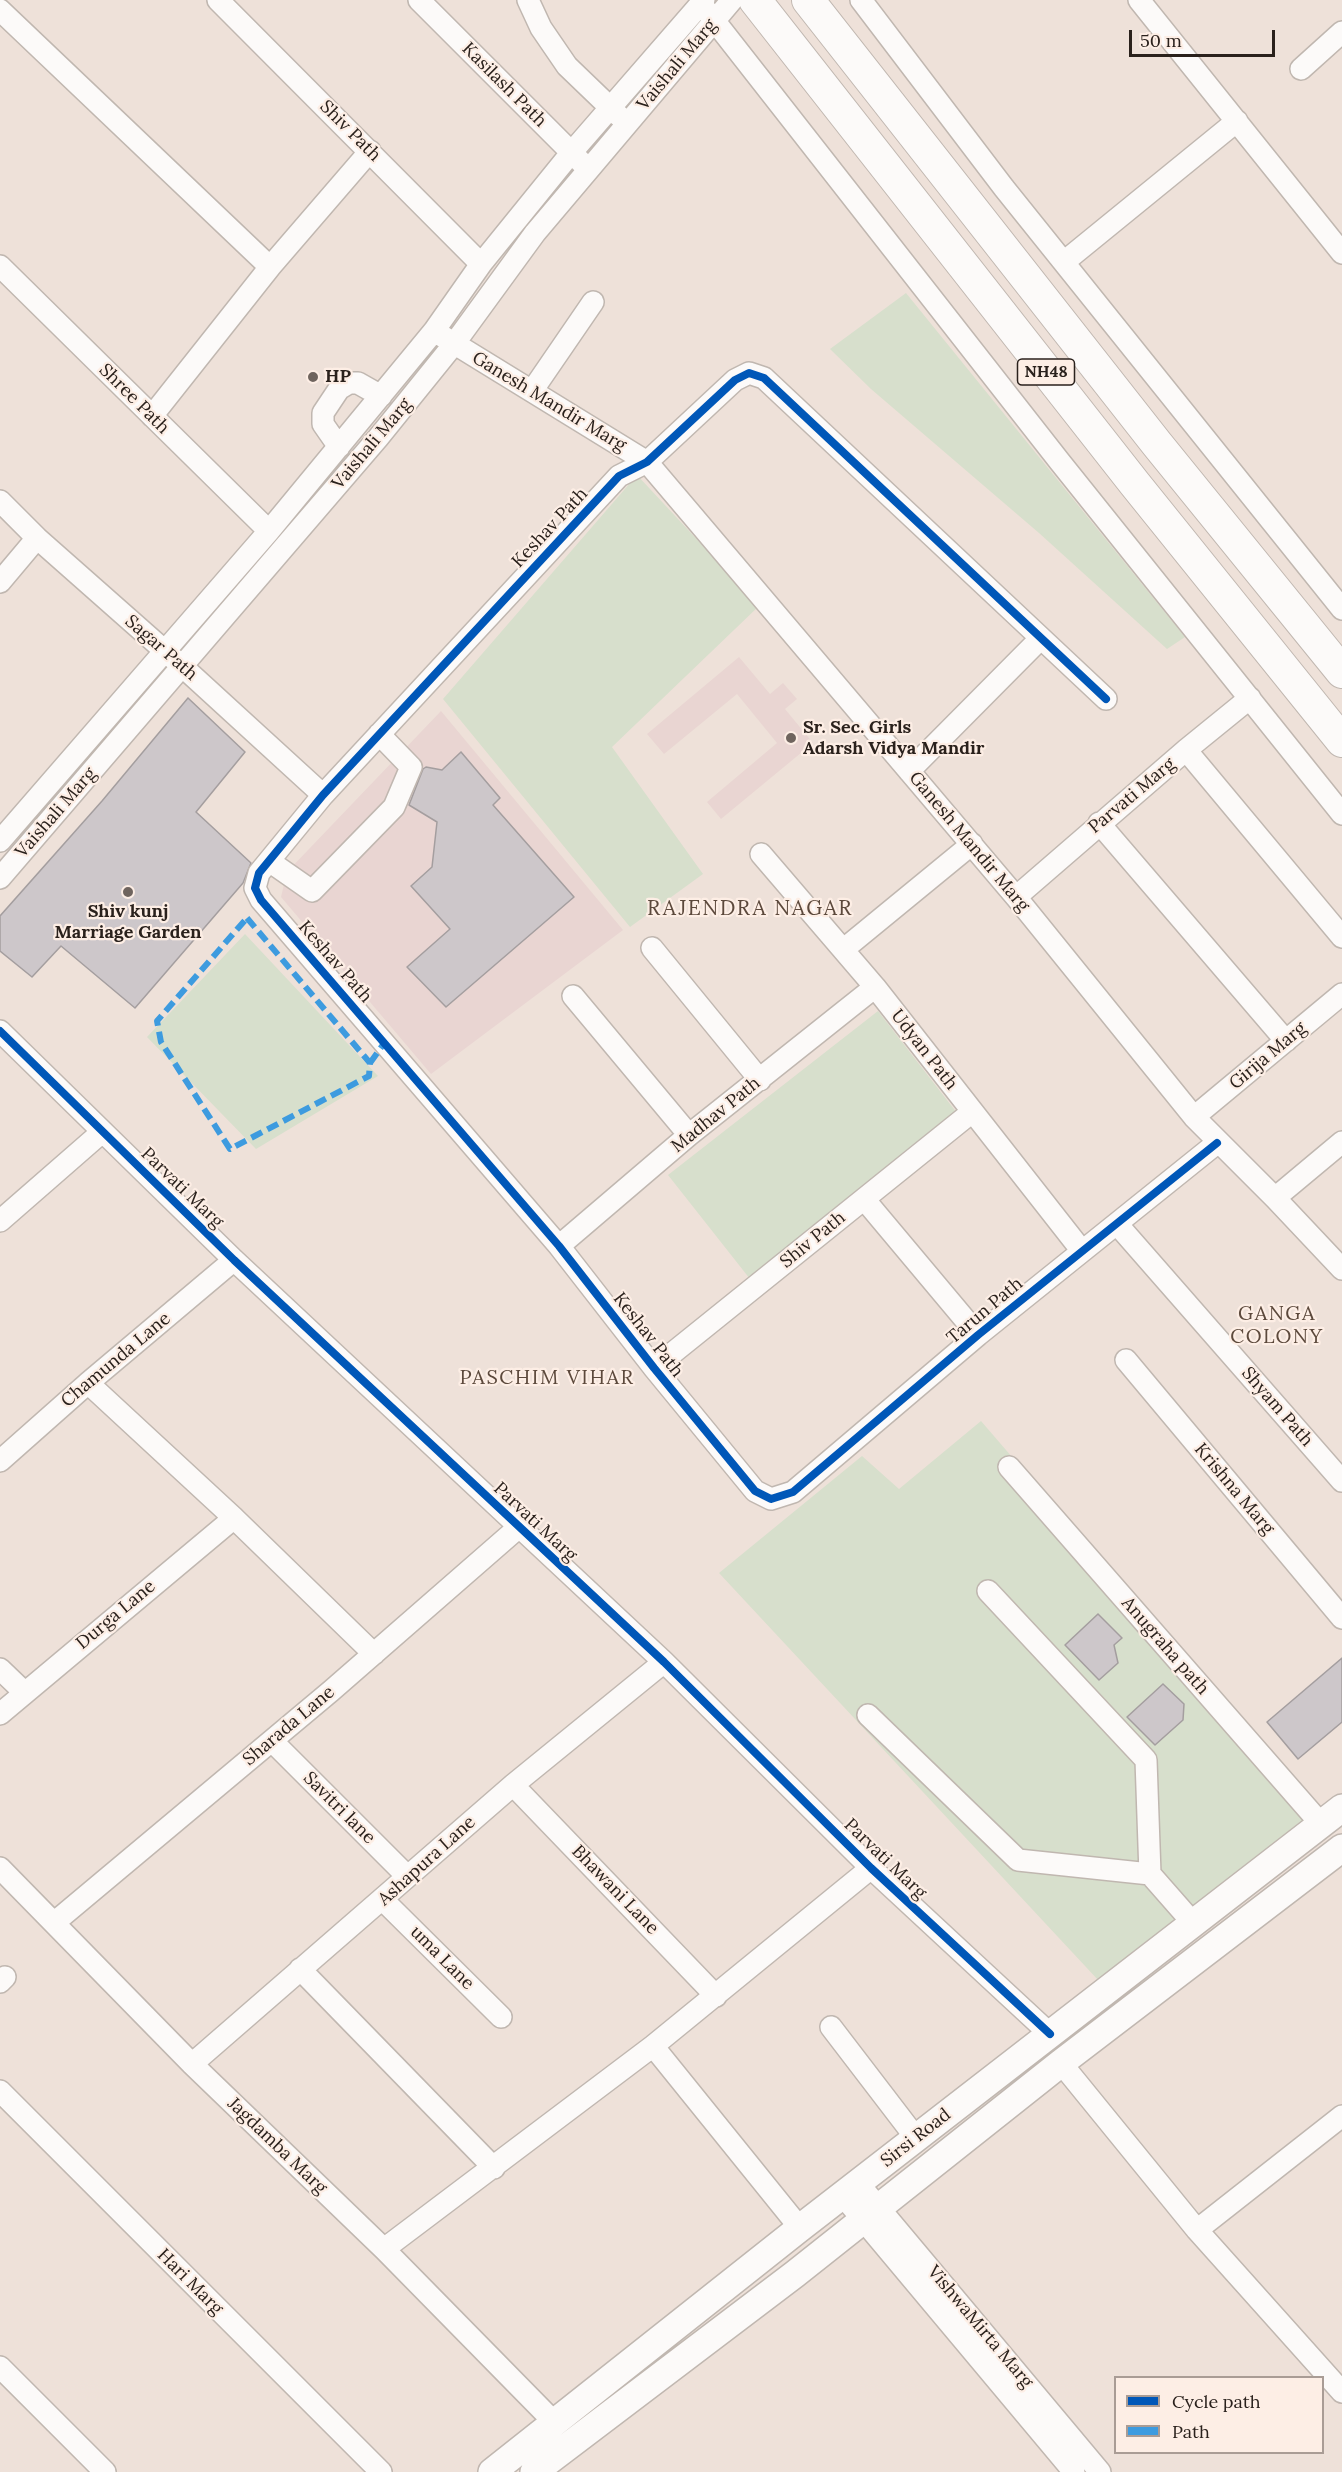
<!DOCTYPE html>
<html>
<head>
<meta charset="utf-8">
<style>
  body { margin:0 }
  #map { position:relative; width:1342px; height:2472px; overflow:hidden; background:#eee1d9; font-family:Lora,serif }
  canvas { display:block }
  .legend { position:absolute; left:1114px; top:2376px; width:210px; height:78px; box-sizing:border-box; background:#fdeee5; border:2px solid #a99c95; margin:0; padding:8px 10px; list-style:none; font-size:18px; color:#2a211c }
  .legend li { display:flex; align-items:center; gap:12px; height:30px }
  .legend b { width:30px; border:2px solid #a99c95 }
  .scale { position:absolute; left:1129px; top:30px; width:146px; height:27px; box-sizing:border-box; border:3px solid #2a211c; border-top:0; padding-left:8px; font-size:18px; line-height:21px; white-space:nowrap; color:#2a211c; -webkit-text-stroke:4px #fdeee5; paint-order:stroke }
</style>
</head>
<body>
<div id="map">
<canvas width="1342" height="2472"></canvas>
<ul class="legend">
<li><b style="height:8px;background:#0057b8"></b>Cycle path</li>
<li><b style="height:8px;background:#3d9bdf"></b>Path</li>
</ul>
<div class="scale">50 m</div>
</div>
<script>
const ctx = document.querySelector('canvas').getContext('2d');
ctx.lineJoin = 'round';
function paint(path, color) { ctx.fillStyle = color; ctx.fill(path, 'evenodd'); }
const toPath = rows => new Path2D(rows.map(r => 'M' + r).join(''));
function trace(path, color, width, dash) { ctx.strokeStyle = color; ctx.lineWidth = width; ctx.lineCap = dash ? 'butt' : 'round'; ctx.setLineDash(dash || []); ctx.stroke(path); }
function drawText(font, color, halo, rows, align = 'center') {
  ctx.font = font + ' Lora,serif'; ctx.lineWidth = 4.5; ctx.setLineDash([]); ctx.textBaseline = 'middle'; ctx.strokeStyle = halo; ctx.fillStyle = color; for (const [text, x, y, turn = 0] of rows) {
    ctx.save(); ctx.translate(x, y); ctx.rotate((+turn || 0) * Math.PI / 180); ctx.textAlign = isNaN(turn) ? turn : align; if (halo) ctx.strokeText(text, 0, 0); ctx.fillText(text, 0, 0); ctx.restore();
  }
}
paint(toPath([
  [739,657,770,694,783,683,797,699,785,709,813,743,721,819,707,802,777,743,737,694,664,754,647,734],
  [441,711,623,930,431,1074,281,897,287,872]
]), '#e9d5d2');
paint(toPath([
  [906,293,1185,637,1167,649,1039,533,871,389,830,349],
  [637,475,759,606,612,747,703,874,630,927,443,699],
  [245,934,378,1076,256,1149,147,1037],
  [878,1011,957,1113,750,1279,668,1175],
  [981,1421,1316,1810,1099,1981,719,1573,862,1456,899,1489]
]), '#d7dfcc');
const building = toPath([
  [188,698,245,752,196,812,251,863,243,883,135,1008,61,946,32,977,0,951,0,916,102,801,188,698],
  [461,752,500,798,493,805,574,897,446,1007,407,967,450,929,411,886,432,867,437,822,409,805,423,769,426,767,442,770,461,752],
  [1098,1614,1122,1638,1114,1645,1118,1663,1099,1680,1065,1645,1098,1614],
  [1342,1658,1342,1722,1298,1759,1267,1722,1342,1658],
  [1163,1684,1184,1704,1183,1720,1155,1745,1127,1717,1163,1684]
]);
paint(building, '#cdc7ca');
trace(building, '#a49e9f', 1.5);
const minor = toPath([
  [218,0,481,264],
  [419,0,582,163],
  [528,0,541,28,567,66,619,116],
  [861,0,1004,188,1342,609],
  [1139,0,1342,253],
  [0,10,270,267],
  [706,10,1060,462,1342,814],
  [1301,69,1342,32],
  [1064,262,1237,121],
  [0,266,269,531],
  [434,331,647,462,1016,897,1194,1117,1275,1198,1342,1269],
  [532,391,593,302],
  [152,416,270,267,370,151],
  [339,447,323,424,323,413,339,389,349,383,358,383,381,396],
  [0,501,37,538,183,667,323,795],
  [0,582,37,538],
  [1106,699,764,378,749,373,735,380,647,462,619,476,323,795,259,873,255,888,261,900,559,1246,654,1368,755,1491,771,1499,793,1492,978,1335,1217,1143],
  [1186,750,1342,937],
  [909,771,1040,639],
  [1099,823,1286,1041],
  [0,841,269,531,434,331,481,264,571,153,704,0],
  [761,854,875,987,1082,1251],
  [269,861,312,891,394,807,411,767,379,734],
  [0,878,378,438,454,344,535,233,732,0],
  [1016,897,1186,750,1250,698],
  [652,948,760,1080],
  [844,949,972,844],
  [573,996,689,1135],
  [0,1031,234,1260,664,1662,871,1868,1050,2034],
  [1194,1117,1342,994],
  [1275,1198,1342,1142],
  [864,1199,978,1335],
  [0,1221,102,1132],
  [1117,1224,1342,1481],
  [559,1246,689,1135,875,987],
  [1126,1360,1342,1618],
  [654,1368,972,1112],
  [88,1383,234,1518,374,1654],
  [0,1461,88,1383,234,1260],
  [1009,1467,1321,1824],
  [988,1591,1146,1760,1150,1874],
  [0,1669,24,1692],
  [0,1714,234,1518],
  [868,1715,1018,1860,1150,1874,1193,1923],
  [272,1741,407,1876],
  [513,1785,716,1996],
  [0,1868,192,2064,384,2249,554,2422],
  [383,1900,501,2017],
  [55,1922,331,1691,519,1527],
  [300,1969,494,2168],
  [0,1982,5,1977],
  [831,2027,916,2138],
  [653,2046,800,2228],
  [1061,2063,1197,2230,1342,2392],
  [192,2064,513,1785,664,1662],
  [0,2091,381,2472],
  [858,2183,1100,2472],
  [843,2196,1074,2472],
  [1197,2230,1342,2116],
  [384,2249,653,2046,871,1868],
  [0,2367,105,2472]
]);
const major = toPath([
  [492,2472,800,2228,1342,1808],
  [534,2472,795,2274,1061,2063,1342,1848]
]);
const highway = toPath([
  [755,0,1135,484,1342,741],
  [808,0,1157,444,1342,672]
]);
trace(minor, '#c0b7b0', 24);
trace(major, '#c0b7b0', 30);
trace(highway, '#c0b7b0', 34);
trace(minor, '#fcfaf9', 21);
trace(major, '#fcfaf9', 27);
trace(highway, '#fcfaf9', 32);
trace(toPath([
  [247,918,370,1063,369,1076,230,1149,161,1042,157,1021,247,918],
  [370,1063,385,1042]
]), '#3d9bdf', 6, [12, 6]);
trace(toPath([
  [1106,699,764,378,749,373,735,380,647,462,619,476,323,795,259,873,255,888,261,900,559,1246,654,1368,755,1491,771,1499,793,1492,978,1335,1217,1143],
  [0,1031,234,1260,664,1662,871,1868,1050,2034]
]), '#0057b8', 8);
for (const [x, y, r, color] of [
  [313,377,6,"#6f645e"],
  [791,738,6,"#6f645e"],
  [128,892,6,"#6f645e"]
]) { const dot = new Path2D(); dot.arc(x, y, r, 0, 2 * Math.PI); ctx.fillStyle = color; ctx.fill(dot); trace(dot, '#fdeee5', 2); }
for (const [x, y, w] of [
  [1046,372,57]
]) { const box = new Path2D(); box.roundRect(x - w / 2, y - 13, w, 26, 4.5); ctx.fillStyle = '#fdeee5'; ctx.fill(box); trace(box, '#2a211c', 1.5); }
drawText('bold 16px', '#2a211c', null, [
  ["NH48",1046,372]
]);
drawText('18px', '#2a211c', '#fdeee5', [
  ["Vaishali Marg",677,65,-50],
  ["Kasilash Path",504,85,45],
  ["Shiv Path",350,131,45],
  ["Shree Path",134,399,45],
  ["Ganesh Mandir Marg",549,402,31],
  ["Vaishali Marg",372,444,-50],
  ["Keshav Path",550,528,-47],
  ["Sagar Path",161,648,41],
  ["Parvati Marg",1132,796,-40],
  ["Vaishali Marg",56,813,-49],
  ["Ganesh Mandir Marg",969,842,50],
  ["Keshav Path",335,962,49],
  ["Udyan Path",924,1050,52],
  ["Girija Marg",1268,1056,-40],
  ["Madhav Path",716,1115,-39],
  ["Parvati Marg",182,1188,44],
  ["Shiv Path",813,1240,-39],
  ["Tarun Path",985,1311,-40],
  ["Keshav Path",648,1335,52],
  ["Chamunda Lane",116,1360,-40],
  ["Shyam Path",1277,1407,49],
  ["Krishna Marg",1234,1489,50],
  ["Parvati Marg",535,1522,43],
  ["Durga Lane",116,1615,-40],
  ["Anugraha path",1165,1646,49],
  ["Sharada Lane",289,1726,-40],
  ["Savitri lane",339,1808,45],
  ["Parvati Marg",885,1859,44],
  ["Ashapura Lane",427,1861,-42],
  ["Bhawani Lane",615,1890,46],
  ["uma Lane",442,1958,45],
  ["Sirsi Road",916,2138,-38],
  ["Jagdamba Marg",277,2146,44],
  ["Hari Marg",190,2282,45],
  ["VishwaMirta Marg",980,2327,50]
]);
drawText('bold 18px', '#2a211c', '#fdeee5', [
  ["HP",325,377],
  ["Sr. Sec. Girls",803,728],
  ["Adarsh Vidya Mandir",803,749],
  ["Shiv kunj",128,912,"center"],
  ["Marriage Garden",128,933,"center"]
], 'left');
ctx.letterSpacing = '1.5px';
drawText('20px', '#5c493c', '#fdeee5', [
  ["GANGA",1277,1314],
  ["COLONY",1277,1337],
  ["PASCHIM VIHAR",547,1378]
]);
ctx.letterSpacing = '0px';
ctx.letterSpacing = '1.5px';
drawText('21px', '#5c493c', '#fdeee5', [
  ["RAJENDRA NAGAR",750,909]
]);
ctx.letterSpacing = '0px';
</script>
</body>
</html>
